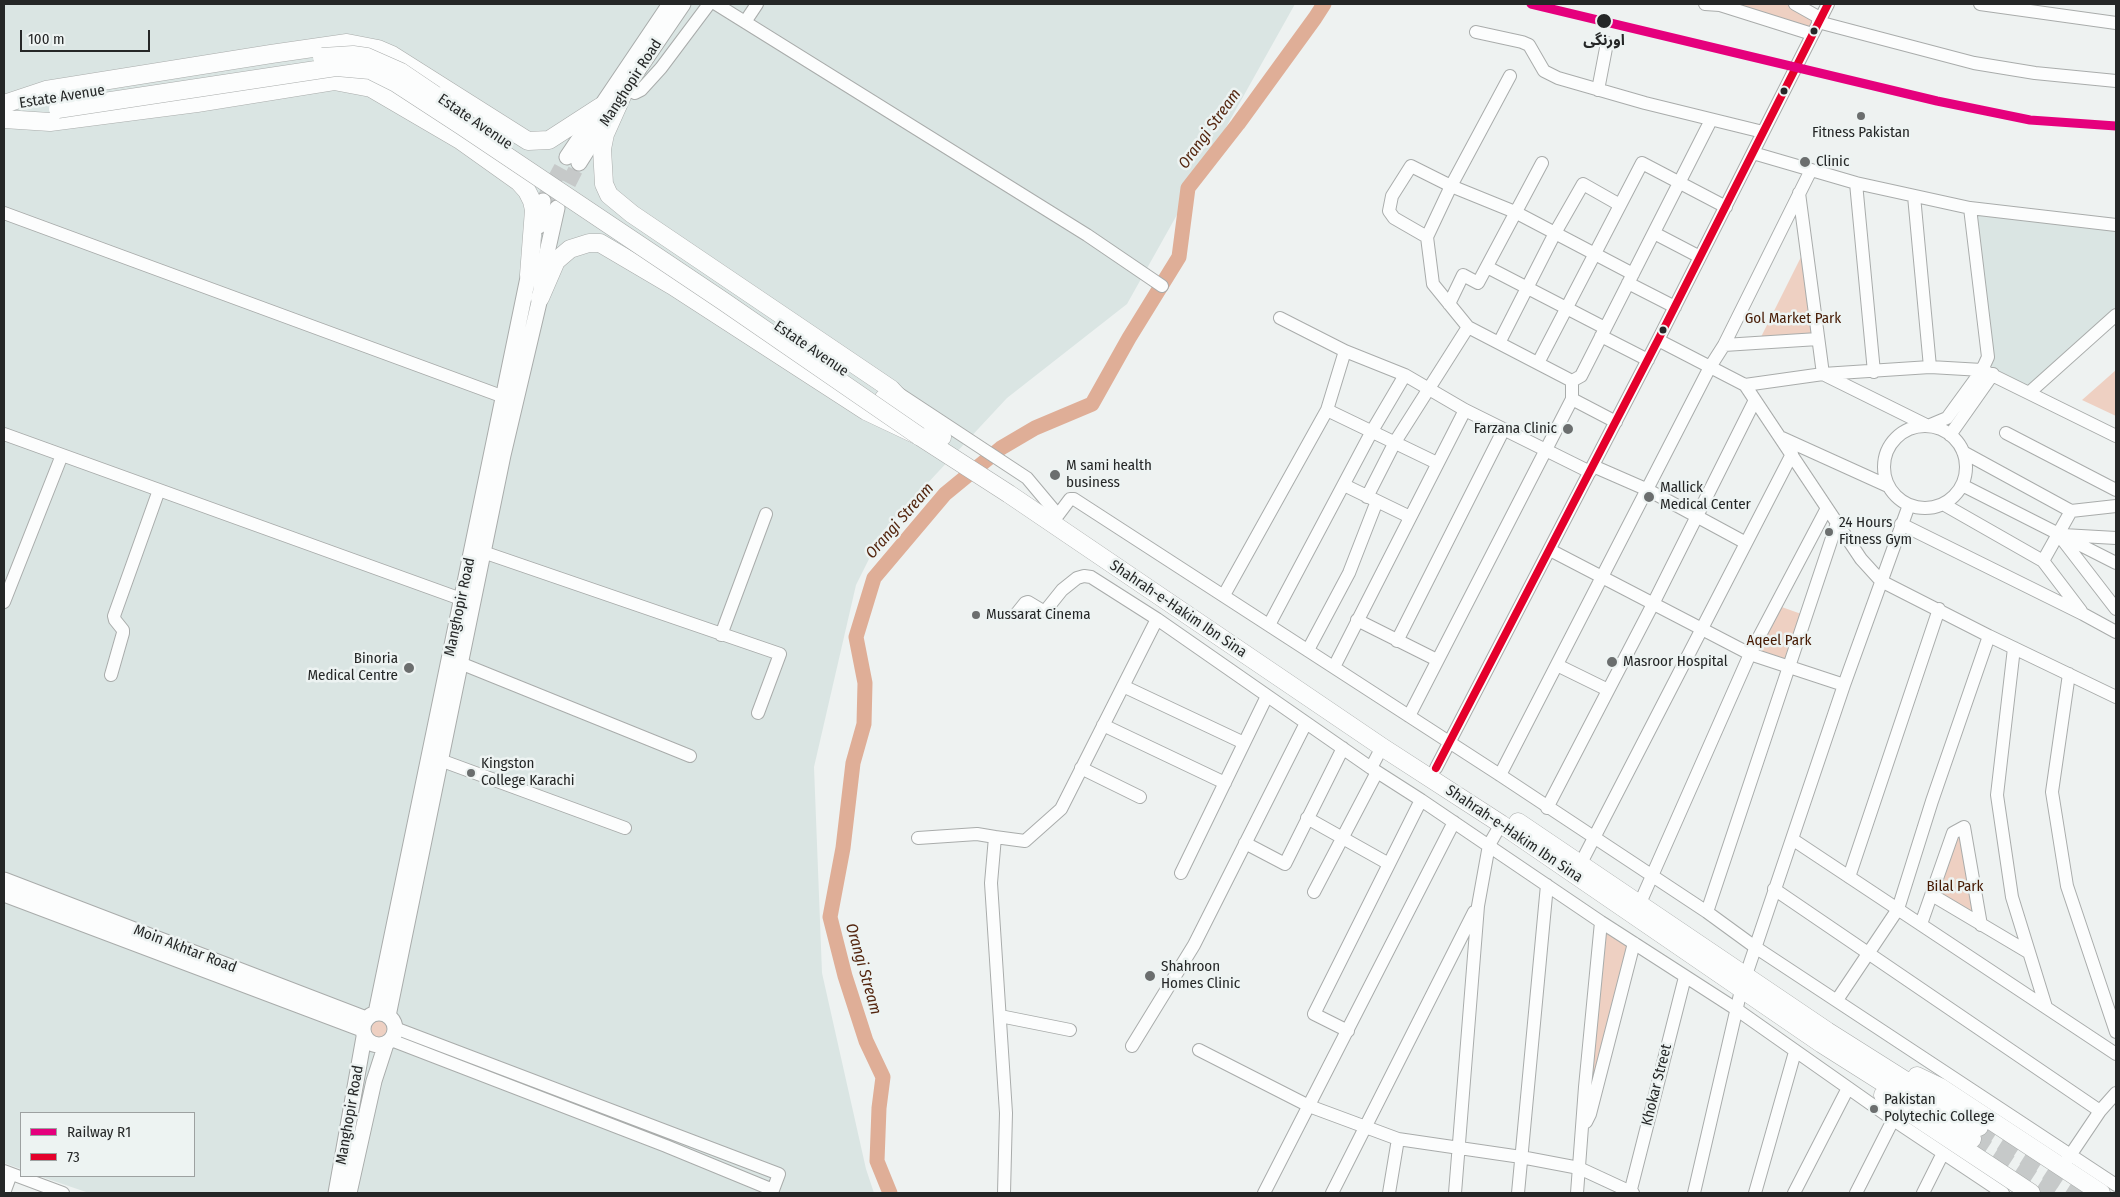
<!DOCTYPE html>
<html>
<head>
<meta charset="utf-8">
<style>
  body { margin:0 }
  #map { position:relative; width:2120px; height:1197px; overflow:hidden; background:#eef2f1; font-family:"Fira Sans Condensed",sans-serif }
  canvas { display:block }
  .frame { position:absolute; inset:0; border:5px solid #252727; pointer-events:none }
  .legend { position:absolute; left:20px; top:1112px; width:175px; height:65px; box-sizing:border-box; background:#edf3f2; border:1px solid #9da1a1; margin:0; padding:6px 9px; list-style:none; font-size:15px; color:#252727 }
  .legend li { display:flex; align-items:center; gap:10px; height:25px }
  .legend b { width:25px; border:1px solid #9da1a1 }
  .scale { position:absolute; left:20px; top:30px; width:130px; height:22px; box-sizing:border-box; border:2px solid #252727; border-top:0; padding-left:6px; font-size:15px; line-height:18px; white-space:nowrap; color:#252727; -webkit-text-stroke:4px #edf3f2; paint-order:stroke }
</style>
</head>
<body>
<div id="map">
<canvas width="2120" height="1197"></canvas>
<div class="frame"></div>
<ul class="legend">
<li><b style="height:6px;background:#e5007d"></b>Railway R1</li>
<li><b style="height:6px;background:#e4002b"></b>73</li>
</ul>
<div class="scale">100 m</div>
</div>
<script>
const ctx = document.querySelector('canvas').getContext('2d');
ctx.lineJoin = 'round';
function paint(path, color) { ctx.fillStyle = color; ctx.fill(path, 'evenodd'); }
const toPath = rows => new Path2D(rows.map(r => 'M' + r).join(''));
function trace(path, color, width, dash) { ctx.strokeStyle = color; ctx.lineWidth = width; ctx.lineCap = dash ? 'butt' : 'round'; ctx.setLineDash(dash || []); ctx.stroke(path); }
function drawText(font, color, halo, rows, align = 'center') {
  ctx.font = font + ' "Fira Sans Condensed","Noto Sans Arabic",sans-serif'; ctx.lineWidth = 5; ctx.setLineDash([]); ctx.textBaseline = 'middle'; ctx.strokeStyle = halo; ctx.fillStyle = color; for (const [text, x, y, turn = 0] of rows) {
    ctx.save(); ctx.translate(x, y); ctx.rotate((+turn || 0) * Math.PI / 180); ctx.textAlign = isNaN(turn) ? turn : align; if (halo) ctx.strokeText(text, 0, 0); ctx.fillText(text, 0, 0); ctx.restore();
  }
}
paint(toPath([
  [4,4,1295,4,1127,304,1007,398,883,531,856,585,814,767,822,973,866,1169,874,1193,89,1193,39,1176,194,1176,194,1113,21,1113,21,1169,4,1163],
  [1970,208,2116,225,2116,315,2030,392,1982,370,1988,357]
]), '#dae5e3');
paint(toPath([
  [1720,4,1795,4,1820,18,1812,34],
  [1806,247,1818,339,1758,343],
  [2116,370,2116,416,2082,400],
  [1776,605,1807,616,1791,666,1750,654],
  [1964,827,1981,925,1932,895,1953,833],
  [1604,928,1630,945,1592,1101,1586,1100],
  '367 1030a11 11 0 1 1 22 0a11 11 0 1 1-22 0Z'
]), '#eed0c2');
trace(toPath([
  [890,1193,877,1161,879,1108,883,1077,866,1041,845,976,830,917,843,848,853,763,864,724,865,683,856,637,874,578,945,494,1001,448,1035,428,1092,404,1129,338,1179,257,1188,188,1238,124,1315,18,1324,4]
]), '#dfae97', 15);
trace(toPath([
  [543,201,567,157],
  [558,204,579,163]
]), '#c6c9c9', 15, [15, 8]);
trace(toPath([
  [1979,1127,2081,1193],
  [1972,1139,2054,1193]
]), '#c6c9c9', 18, [18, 9]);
const minor = toPath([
  [716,4,1087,235,1162,286],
  [1705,4,1720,5,1812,34],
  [1795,4,1820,18],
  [1980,4,2116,23],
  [745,22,757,4],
  [1818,22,1974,63,2035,73,2116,81],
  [1476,32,1522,42,1529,45,1544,71,1558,78,1645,103,1763,132],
  [1510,76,1451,186,1427,237,1433,284,1468,327,1572,381,1572,399,1616,422],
  [626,89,635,93,641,90,661,68,709,4],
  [1598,90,1607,43],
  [1753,153,1856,183,1970,208,2116,225],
  [1856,183,1874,372],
  [1799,193,1823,374,1928,426,1947,418,1982,370,1988,357,1970,208],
  [1914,196,1930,367],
  [4,213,504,397],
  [1654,233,1700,257],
  [1427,237,1394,218,1389,211,1392,196,1411,166,1451,186,1515,212,1633,274],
  [1487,267,1605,328],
  [1628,283,1675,307],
  [1449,304,1463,275,1478,283,1542,163],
  [1280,318,1345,351,1405,375,1465,410,1590,472],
  [1601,336,1648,360],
  [1658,340,1745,385,1861,559,1881,581,1989,636,2116,697],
  [1499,343,1555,233,1583,184,1620,205],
  [1724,345,1818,339],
  [1538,363,1642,163,1726,207],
  [1572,381,1581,376,1711,120],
  [1745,385,1823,374,1930,367,1982,370,2116,436],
  [2030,392,2116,315],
  [898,393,1027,478,1058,515,1070,499,1074,499,1500,775,1707,912,1755,947,2116,1185],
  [1327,410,1437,463],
  '1884 467a41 41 0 1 1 82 0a41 41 0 1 1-82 0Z',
  [2006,433,2116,490],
  [4,434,461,599],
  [1950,435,1993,374],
  [1782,438,1888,486],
  [1963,452,2071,511,2116,506],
  [1593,466,1648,490,1746,543],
  [1344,485,1410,517],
  [1962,485,2116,563],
  [1367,497,1395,442,1468,327],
  [1943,504,2043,561,2081,611],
  [1901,524,2083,614,2116,632],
  [2063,535,2116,538],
  [2062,539,2116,609],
  [1550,550,1750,654,1844,685],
  [483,552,780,654,758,713],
  [2043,561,2071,511],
  [1224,595,1327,410,1345,351],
  [4,602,62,455],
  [1017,613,1025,603,1028,602,1043,611,1046,610,1062,590,1077,578,1084,576,1091,577,1157,619,1371,768],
  [1357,620,1437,660],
  [1269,625,1372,431,1405,375],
  [721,635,766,514],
  [1397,641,1504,429],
  [2014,648,1997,795,2012,897,2046,1007],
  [1308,650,1349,573,1377,501],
  [460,663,690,756],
  [1557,665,1608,690],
  [1334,667,1465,410],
  [2069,674,2052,792,2067,886,2116,1032],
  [111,675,123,633,123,630,115,620,114,616,159,490],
  [1123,686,1244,743],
  [1409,716,1572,399],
  [1103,725,1225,783],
  [1382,747,1371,768,1421,800],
  [440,760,625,828],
  [1081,768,1140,797],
  [1436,768,1658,340,1828,4],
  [1500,775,1710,367,1724,345,1811,170],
  [1547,808,1653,604,1755,400],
  [1307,818,1389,864],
  [918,838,977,834,995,837],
  [1792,839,2116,1054],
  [1245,843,1285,864,1343,748],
  [1581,863,1792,454],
  [1181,873,1267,696],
  [1849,877,1939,609],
  [1774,889,2100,1111],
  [1314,892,1377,772],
  [1932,895,2028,952],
  [1640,903,1750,654,1827,508],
  [1707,912,1837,523],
  [1921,924,1953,833,1964,827,1981,925],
  [1746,975,1844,685,1909,505],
  [1837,1000,1898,909,1932,801,1989,636],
  [1000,1016,1070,1030],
  [1348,1031,1314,1014,1421,800,1601,922,1736,1009,1898,1123,2003,1193],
  [391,1040,666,1146,773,1190,779,1174,395,1028],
  [1132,1046,1194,945,1306,723],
  [1199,1050,1309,1106,1398,1139,1521,1157,1579,1168,1633,1193],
  [1586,1122,1590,1114,1634,943],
  [2065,1163,2100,1111,2116,1093],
  [4,1171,63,1193],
  [4,1193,11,1174],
  [1004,1193,1006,1113,991,883,995,837,1025,841,1061,809,1157,619],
  [1264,1193,1454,822],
  [1332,1193,1474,912],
  [1389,1193,1398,1139],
  [1455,1193,1478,906,1489,845,1501,824],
  [1518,1193,1547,885],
  [1577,1193,1585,1087,1601,922],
  [1630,1193,1685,977],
  [1694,1193,1741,990],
  [1755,1193,1795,1052],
  [1794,1193,1848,1088],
  [1856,1193,1893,1120],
  [1923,1193,1943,1153]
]);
const major = toPath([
  [567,157,670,4],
  [579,163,634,76,683,4],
  [539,226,543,201],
  [4,880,366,1019],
  [4,894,362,1029],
  '363 1029a16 16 0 1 1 32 0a16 16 0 1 1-32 0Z',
  [376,1013,531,263],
  [388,1016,503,455,540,298,544,266,557,208],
  [336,1193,364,1037],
  [349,1193,374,1081,386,1044]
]);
const highway = toPath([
  [622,96,605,134,602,149,604,184,609,195,632,214,891,389,903,402],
  [4,104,46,90,271,54,347,43,378,49,392,55,528,141,549,140,600,107],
  [4,119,50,122,197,103,334,81,371,88,460,140,519,182,527,191,532,201,534,210,529,275],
  [540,298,556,261,570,249,589,243,600,243,673,286,866,411,919,436,1009,494,1382,747,1501,824,1822,1044,1972,1139],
  [884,398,942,437],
  [1518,822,1827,1031,1979,1127],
  [1917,1076,1940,1087,2101,1193],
  [1883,1095,2031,1193]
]);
trace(minor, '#a9acab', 14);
trace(major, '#a9acab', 17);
trace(highway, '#a9acab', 19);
trace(minor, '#fcfdfd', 12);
trace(major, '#fcfdfd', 15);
trace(highway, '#fcfdfd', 18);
const highwayBridge = toPath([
  [322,57,353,55,367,57,401,72,435,95],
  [58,109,316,70,336,67,370,70,396,83,462,126,723,301,919,436]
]);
trace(highwayBridge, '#a9acab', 19, []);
trace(highwayBridge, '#fcfdfd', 18);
trace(toPath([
  [1436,768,1658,340,1828,4]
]), '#e4002b', 8);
trace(toPath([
  [1531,4,1937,101,2030,120,2116,126]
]), '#e5007d', 9);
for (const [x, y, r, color] of [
  [1604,21,8,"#252727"],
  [1814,31,4.5,"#252727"],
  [1784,91,4.5,"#252727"],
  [1861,116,5,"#6b6e6e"],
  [1805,162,6,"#6b6e6e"],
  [1663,330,4.5,"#252727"],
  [1568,429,6,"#6b6e6e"],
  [1055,475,6,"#6b6e6e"],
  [1649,497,6,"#6b6e6e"],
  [1829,532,5,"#6b6e6e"],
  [976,615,5,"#6b6e6e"],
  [1612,662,6,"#6b6e6e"],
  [409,668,6,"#6b6e6e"],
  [471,773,5,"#6b6e6e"],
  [1150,976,6,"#6b6e6e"],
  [1874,1109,5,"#6b6e6e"]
]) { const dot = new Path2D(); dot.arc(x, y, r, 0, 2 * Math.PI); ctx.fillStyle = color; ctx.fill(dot); trace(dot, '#edf3f2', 2); }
drawText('bold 15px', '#252727', '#edf3f2', [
  ["اورنگی",1604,41]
]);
drawText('15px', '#252727', '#edf3f2', [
  ["Manghopir Road",631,83,-57],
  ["Estate Avenue",62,97,-9],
  ["Estate Avenue",475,122,34],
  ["Estate Avenue",811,349,34],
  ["Manghopir Road",460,607,-78],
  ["Shahrah-e-Hakim Ibn Sina",1178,609,34],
  ["Shahrah-e-Hakim Ibn Sina",1514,834,34],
  ["Moin Akhtar Road",185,949,21],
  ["Khokar Street",1657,1085,-76],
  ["Manghopir Road",350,1115,-80]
]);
drawText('15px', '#252727', '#edf3f2', [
  ["Fitness Pakistan",1861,133,"center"],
  ["Clinic",1816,162],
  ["Farzana Clinic",1557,429,"right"],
  ["M sami health",1066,466],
  ["business",1066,483],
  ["Mallick",1660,488],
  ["Medical Center",1660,505],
  ["24 Hours",1839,523],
  ["Fitness Gym",1839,540],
  ["Mussarat Cinema",986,615],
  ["Binoria",398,659,"right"],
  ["Medical Centre",398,676,"right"],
  ["Masroor Hospital",1623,662],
  ["Kingston",481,764],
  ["College Karachi",481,781],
  ["Shahroon",1161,967],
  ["Homes Clinic",1161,984],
  ["Pakistan",1884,1100],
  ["Polytechic College",1884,1117]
], 'left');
drawText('15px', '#461a03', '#edf3f2', [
  ["Gol Market Park",1793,319],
  ["Aqeel Park",1779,641],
  ["Bilal Park",1955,887]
]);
drawText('italic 16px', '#54260f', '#edf3f2', [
  ["Orangi Stream",1210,129,-54],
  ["Orangi Stream",900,521,-49],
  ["Orangi Stream",863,969,74]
]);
</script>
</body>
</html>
